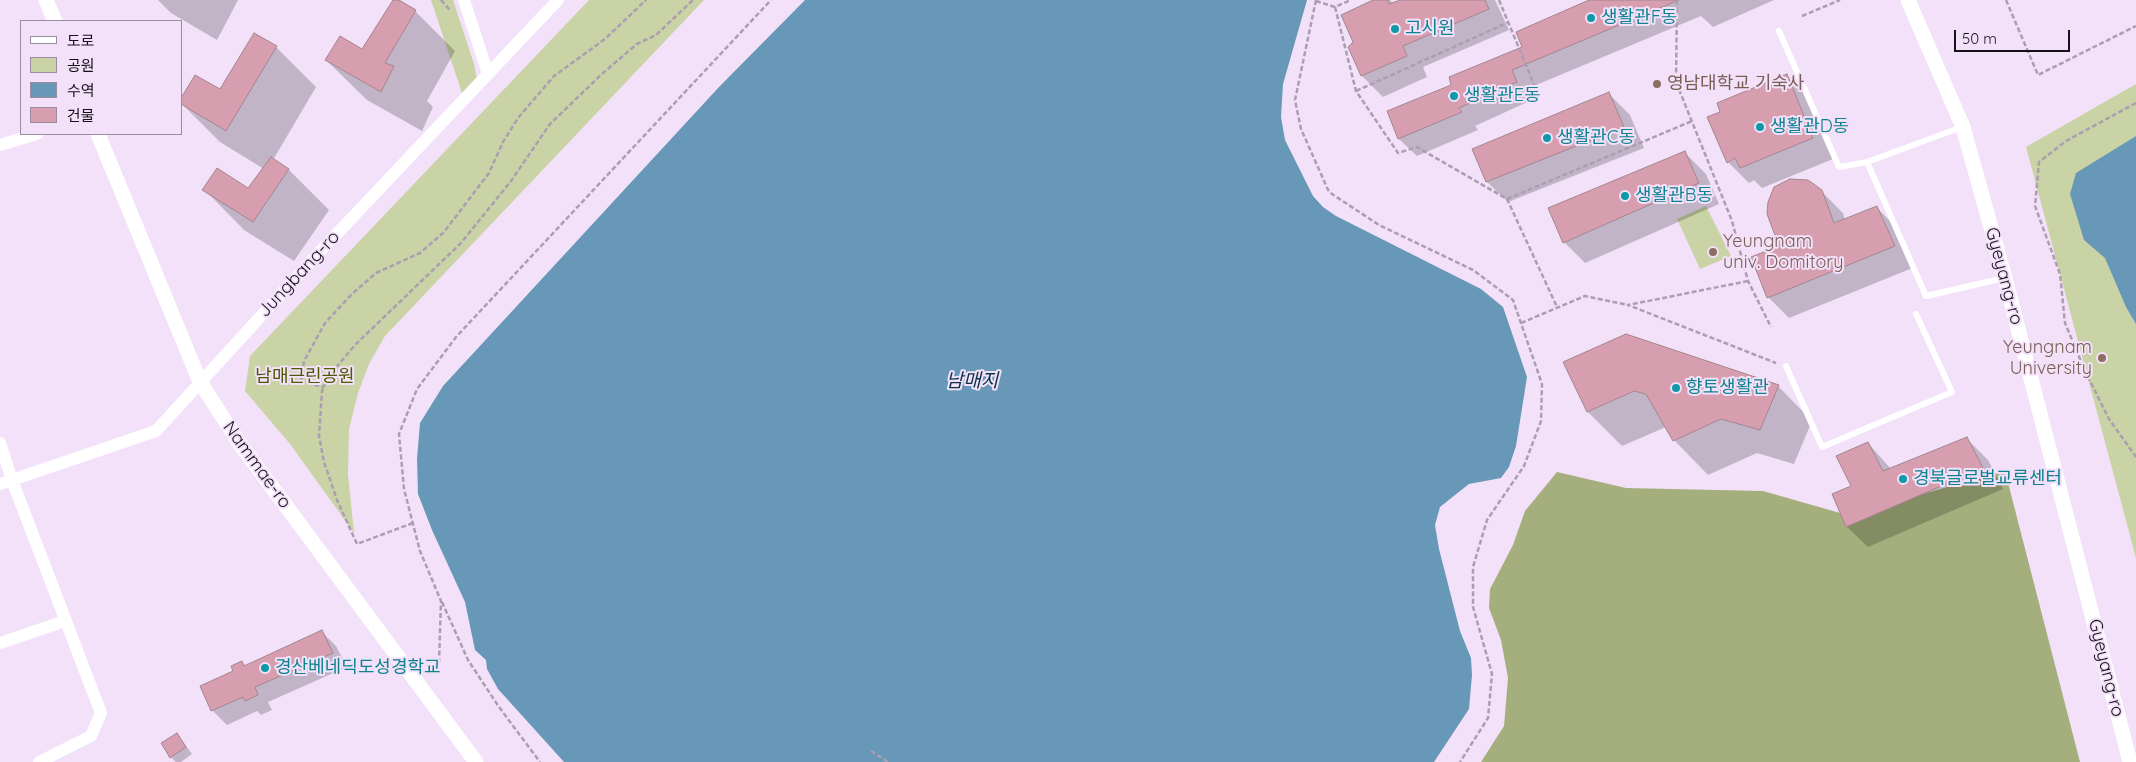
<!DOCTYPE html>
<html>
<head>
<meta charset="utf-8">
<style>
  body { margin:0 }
  #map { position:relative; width:2136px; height:762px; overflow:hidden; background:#f3e1f9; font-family:Quicksand,"Noto Sans KR",sans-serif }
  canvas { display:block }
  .legend { position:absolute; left:20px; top:20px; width:162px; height:115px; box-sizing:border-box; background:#f3e1f9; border:1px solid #9b8d9f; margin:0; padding:6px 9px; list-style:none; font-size:15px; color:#161018 }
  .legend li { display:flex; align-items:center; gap:10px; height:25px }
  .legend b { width:25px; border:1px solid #9b8d9f }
  .scale { position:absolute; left:1954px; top:30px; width:116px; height:22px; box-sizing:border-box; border:2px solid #161018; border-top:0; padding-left:6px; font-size:15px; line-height:18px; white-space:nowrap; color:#161018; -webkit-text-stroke:4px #f3e1f9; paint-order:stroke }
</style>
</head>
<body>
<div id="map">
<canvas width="2136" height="762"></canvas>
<ul class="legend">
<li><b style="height:6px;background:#fff"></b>도로</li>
<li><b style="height:14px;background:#cad3a5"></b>공원</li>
<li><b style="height:14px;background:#6798b7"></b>수역</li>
<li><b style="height:14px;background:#d69eaf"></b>건물</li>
</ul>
<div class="scale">50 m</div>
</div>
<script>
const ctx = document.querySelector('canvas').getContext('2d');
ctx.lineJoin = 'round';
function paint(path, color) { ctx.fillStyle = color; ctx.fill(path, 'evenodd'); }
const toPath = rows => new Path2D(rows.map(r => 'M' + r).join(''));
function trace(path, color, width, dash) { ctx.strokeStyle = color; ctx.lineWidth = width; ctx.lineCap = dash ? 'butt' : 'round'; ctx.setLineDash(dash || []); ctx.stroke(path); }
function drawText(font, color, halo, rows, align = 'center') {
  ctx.font = font + ' Quicksand,"Noto Sans KR",sans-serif'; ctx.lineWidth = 4; ctx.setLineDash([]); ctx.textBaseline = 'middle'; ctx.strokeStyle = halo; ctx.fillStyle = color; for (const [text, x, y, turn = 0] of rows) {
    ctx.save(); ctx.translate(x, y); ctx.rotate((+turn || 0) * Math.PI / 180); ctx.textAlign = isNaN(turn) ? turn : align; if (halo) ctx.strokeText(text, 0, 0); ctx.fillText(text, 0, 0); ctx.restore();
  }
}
paint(toPath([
  [431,0,453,0,474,64,478,84,464,99],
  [589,0,704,0,385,336,369,364,358,393,349,429,348,474,354,533,290,444,245,391,250,356],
  [2136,84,2136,558,2026,147],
  [1706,206,1731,256,1700,269,1677,219]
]), '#cad3a5');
paint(toPath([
  [2005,471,2080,762,1481,762,1504,726,1508,678,1501,640,1489,608,1490,589,1513,545,1525,511,1557,472,1626,488,1763,491,1847,515]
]), '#a5af7d');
paint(toPath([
  [805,0,1307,0,1283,84,1281,117,1285,140,1313,196,1323,207,1336,216,1481,289,1503,307,1527,377,1516,446,1509,467,1501,478,1469,484,1455,495,1440,507,1435,525,1439,549,1460,631,1471,658,1472,675,1469,709,1434,762,564,762,498,689,487,669,486,660,475,650,465,602,432,530,418,494,417,459,420,423,443,386,719,87],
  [2136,136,2136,324,2126,307,2105,258,2084,240,2070,194,2076,173]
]), '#6798b7');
paint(toPath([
  [158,0,238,0,217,40,171,13],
  [394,0,415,11,455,51,427,101,433,107,422,131,367,100,326,60,362,51],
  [1375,0,1390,0,1394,4,1403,0,1495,0,1509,30,1423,67,1427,77,1383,97,1362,76,1350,47,1355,43],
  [1593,0,1774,0,1713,27,1701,16,1529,88,1534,99,1475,126,1478,130,1417,156,1399,139,1388,112,1453,85,1524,47],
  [276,47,316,87,273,160,289,170,329,210,294,261,244,230,204,189,248,190,264,169,220,142,181,103,220,91],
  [1786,76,1807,96,1833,159,1762,188,1754,180,1749,183,1728,162],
  [1609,94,1630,115,1644,148,1508,202,1487,182],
  [1685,153,1706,174,1719,204,1585,263,1564,242],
  [1821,191,1843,213,1845,220,1877,208,1898,229,1915,267,1789,318,1769,298,1752,258,1780,247],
  [1565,363,1778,386,1812,421,1794,464,1757,453,1708,475,1674,440,1666,427,1622,446,1588,412],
  [1967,439,1988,460,2003,489,1868,547,1847,527,1834,495,1852,487,1868,443,1891,469],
  [322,632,336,646,347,667,268,702,272,710,261,715,257,711,227,725,212,710,235,671,242,662,246,666],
  [177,734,192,754,181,762,176,762,171,757]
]), '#0003');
const building = toPath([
  [393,0,399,0,416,10,385,63,394,66,381,92,325,60,340,36,362,49,393,0],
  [1373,0,1388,0,1389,4,1400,0,1485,0,1489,9,1403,46,1407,56,1361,76,1348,47,1353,42,1341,15,1373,0],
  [1589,0,1679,0,1512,70,1517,82,1459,108,1462,112,1398,139,1387,111,1451,85,1449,77,1522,47,1516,32,1589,0],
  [254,33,277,46,226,131,181,104,181,98,195,75,220,89,254,33],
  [1787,74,1813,138,1740,168,1735,158,1727,163,1707,117,1720,112,1717,103,1787,74],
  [1609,92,1624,127,1486,182,1472,149,1609,92],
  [1685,151,1699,183,1563,243,1548,208,1685,151],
  [271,157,289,169,253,222,202,190,217,168,248,188,271,157],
  [1790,179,1808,180,1822,190,1834,223,1877,206,1895,246,1767,298,1751,257,1779,246,1767,214,1768,202,1774,187,1790,179],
  [1626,334,1779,385,1760,430,1721,419,1673,441,1646,394,1634,391,1587,412,1563,362,1626,334],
  [1967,437,1983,468,1846,527,1832,494,1851,486,1836,456,1868,442,1883,471,1967,437],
  [322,630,333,653,255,687,258,695,245,701,243,697,211,711,200,686,233,671,231,666,242,661,244,666,322,630],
  [177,733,186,747,170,758,161,743,177,733]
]);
paint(building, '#d69eaf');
trace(building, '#a2858e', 1);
trace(toPath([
  [441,0,450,10],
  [1316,0,1295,100,1301,129,1329,192,1379,225,1473,270,1513,300,1542,384,1541,421,1524,466,1487,520,1473,567,1473,607,1492,674,1488,718,1460,762],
  [1499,0,1538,94],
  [1677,0,1676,82,1732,221,1748,281,1771,327],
  [2006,0,2038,75,2136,26],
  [1316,1,1335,7,1351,0],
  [1335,7,1356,91,1398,153,1417,147,1507,199,1557,307],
  [1802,16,1840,0],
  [1356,91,1509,22],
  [2136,103,2066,141,2039,162,2035,206,2060,274,2065,323,2085,371,2109,419,2136,457],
  [1507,199,1692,121],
  [1748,281,1628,305,1776,363],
  [1521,323,1585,296,1628,305],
  [285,378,324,387],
  [301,381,304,361,325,323,352,294,376,273,420,253,444,232,489,173,503,142,518,118,554,76,605,39,646,0],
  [413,523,357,544,337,500,324,462,319,436,322,391,328,377,355,345,461,243,511,181,550,124,603,73,637,44,656,35,693,0],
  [442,602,468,660,499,707,540,762],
  [439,663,441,601,420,551,404,489,399,434,417,389,456,337,771,0],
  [871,751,888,762]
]), '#ac9eb1', 2.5, [5, 2.5]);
trace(toPath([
  [1779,31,1839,167,1867,162,1962,127],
  [1867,162,1926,296,2005,278],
  [1786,366,1822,447,1952,392,1916,314]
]), '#fff', 6);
trace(toPath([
  [464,0,488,74],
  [0,145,37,134],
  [0,443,12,480,101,713,91,736,39,762],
  [0,484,156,431,314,258,558,0],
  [0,643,65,621]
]), '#fff', 12);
trace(toPath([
  [46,0,55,21],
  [1908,0,1963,127,2005,278,2130,762],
  [98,134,200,382,240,444,476,762]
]), '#fff', 15);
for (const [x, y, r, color] of [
  [1591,18,5,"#0f9aa8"],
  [1395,29,5,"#0f9aa8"],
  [1657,84,5,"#8d6e63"],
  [1454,96,5,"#0f9aa8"],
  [1760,127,5,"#0f9aa8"],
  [1547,138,5,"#0f9aa8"],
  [1625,196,5,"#0f9aa8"],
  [1713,252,5,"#8d6e63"],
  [2102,358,5,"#8d6e63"],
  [1676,388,5,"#0f9aa8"],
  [1903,479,5,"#0f9aa8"],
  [265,668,5,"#0f9aa8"]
]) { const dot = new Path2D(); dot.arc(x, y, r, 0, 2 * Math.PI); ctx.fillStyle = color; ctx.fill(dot); trace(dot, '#f3e1f9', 2); }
drawText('18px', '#0d838f', '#f3e1f9', [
  ["생활관F동",1601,18],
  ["고시원",1405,29],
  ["생활관E동",1464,96],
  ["생활관D동",1770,127],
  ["생활관C동",1557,138],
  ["생활관B동",1635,196],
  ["향토생활관",1686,388],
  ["경북글로벌교류센터",1913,479],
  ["경산베네딕도성경학교",275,668]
], 'left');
drawText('18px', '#785e54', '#f3e1f9', [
  ["영남대학교 기숙사",1667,84],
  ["Yeungnam",1723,242],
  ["univ. Domitory",1723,263],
  ["Yeungnam",2092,348,"right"],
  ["University",2092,369,"right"]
], 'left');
drawText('18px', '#161018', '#f3e1f9', [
  ["Jungbang-ro",299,274,-47],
  ["Gyeyang-ro",2004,276,75],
  ["Nammae-ro",257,465,54],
  ["Gyeyang-ro",2106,668,76]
]);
drawText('18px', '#4f5803', '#f3e1f9', [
  ["남매근린공원",305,377]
]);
drawText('italic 19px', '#09344a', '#f3e1f9', [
  ["남매지",972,381]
]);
</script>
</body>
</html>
